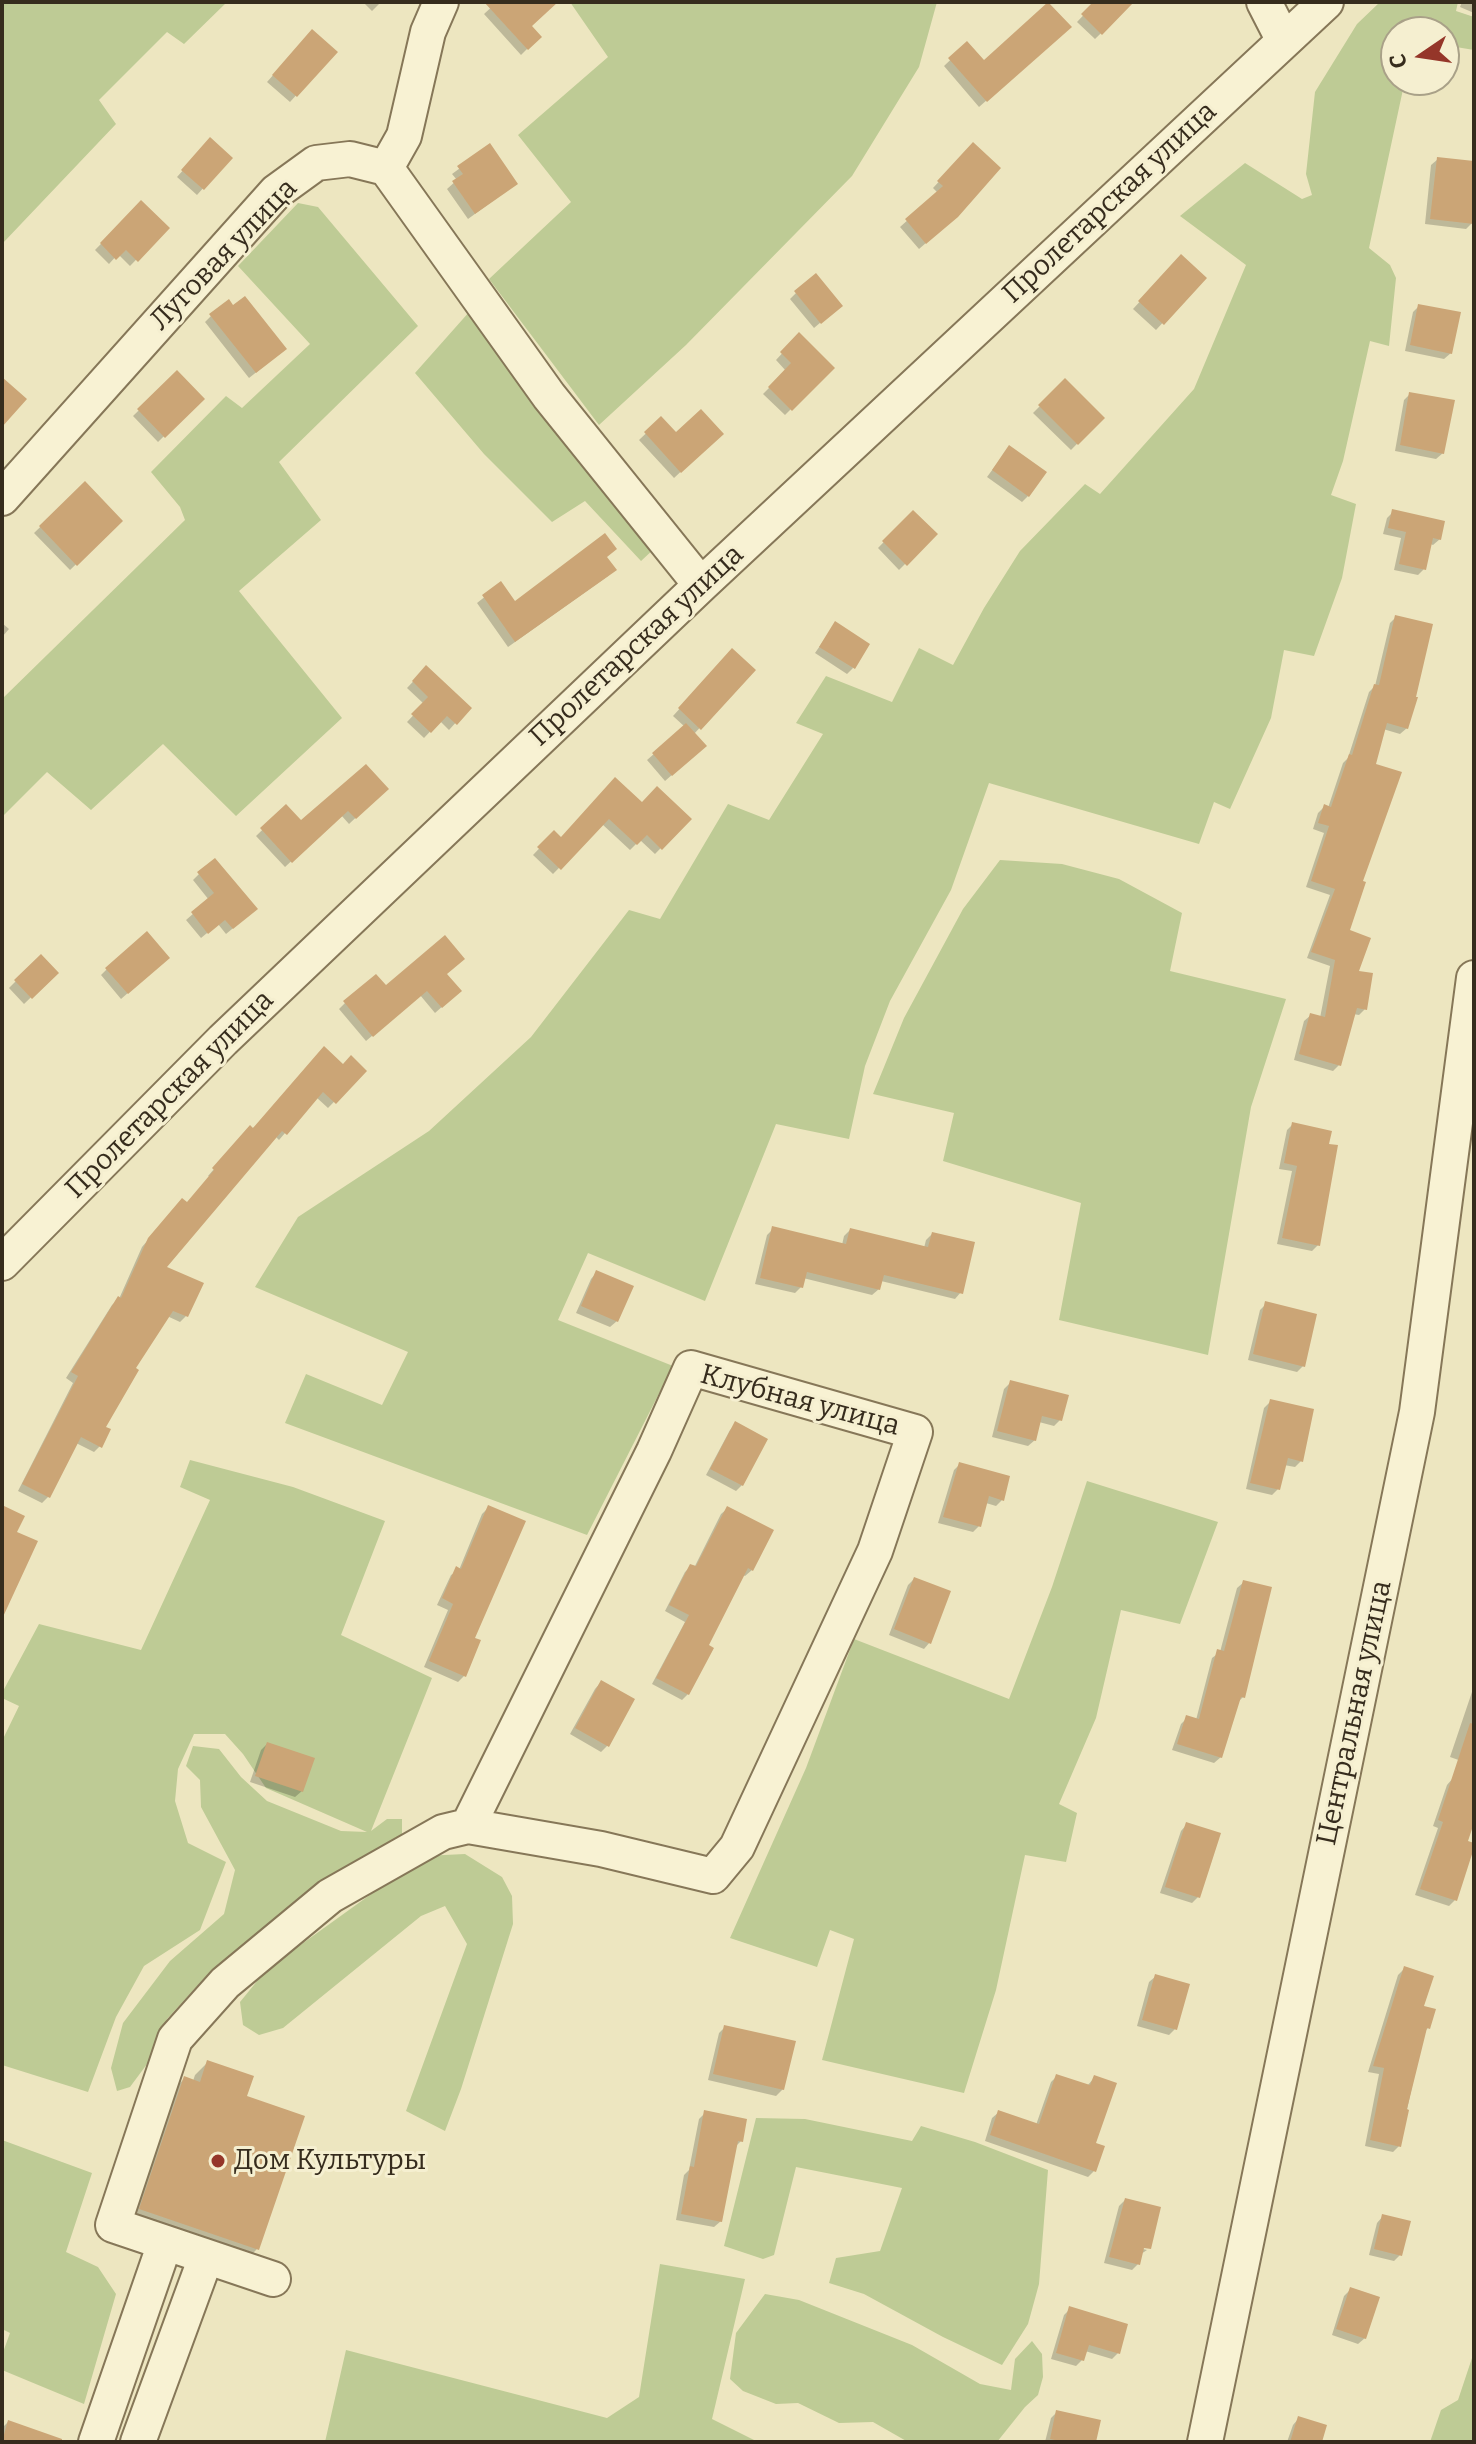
<!DOCTYPE html>
<html>
<head>
<meta charset="utf-8">
<style>
  body { margin:0 }
  #map { position:relative; width:1476px; height:2444px; overflow:hidden; background:#ede6c0; font-family:Bitter,serif }
  canvas { display:block }
  .frame { position:absolute; inset:0; border:4px solid #362c1d; pointer-events:none }
  .north { position:absolute; left:1380px; top:16px; width:80px; height:80px; box-sizing:border-box; background:#f5efd0; border:2px solid #a9a188; border-radius:50%; rotate:257deg; font-size:22px; font-weight:700; line-height:32px; text-align:center; color:#362c1d }
  .north::after { content:''; display:block; margin:auto; width:28px; height:36px; background:#953629; clip-path:polygon(50% 0,100% 100%,50% 72%,0 100%) }
</style>
</head>
<body>
<div id="map">
<canvas width="1476" height="2444"></canvas>
<div class="frame"></div>
<div class="north">С</div>
</div>
<script>
const ctx = document.querySelector('canvas').getContext('2d');
ctx.lineJoin = 'round';
function paint(path, color) { ctx.fillStyle = color; ctx.fill(path, 'evenodd'); }
const toPath = rows => new Path2D(rows.map(r => 'M' + r).join(''));
function trace(path, color, width, dash) { ctx.strokeStyle = color; ctx.lineWidth = width; ctx.lineCap = dash ? 'butt' : 'round'; ctx.setLineDash(dash || []); ctx.stroke(path); }
function drawText(font, color, halo, rows, align = 'center') {
  ctx.font = font + ' Bitter,serif'; ctx.lineWidth = 6; ctx.setLineDash([]); ctx.textBaseline = 'middle'; ctx.strokeStyle = halo; ctx.fillStyle = color; for (const [text, x, y, turn = 0] of rows) {
    ctx.save(); ctx.translate(x, y); ctx.rotate((+turn || 0) * Math.PI / 180); ctx.textAlign = isNaN(turn) ? turn : align; if (halo) ctx.strokeText(text, 0, 0); ctx.fillText(text, 0, 0); ctx.restore();
  }
}
paint(toPath([
  [2,2,227,2,184,44,167,32,99,100,116,124,2,244],
  [570,2,937,2,919,67,852,176,686,345,599,425,489,279,571,202,518,135,608,57],
  [1380,2,1458,2,1456,11,1474,17,1474,50,1444,45,1444,32,1396,32,1396,80,1405,80,1369,248,1390,265,1396,278,1389,346,1370,341,1343,461,1331,495,1356,504,1342,578,1314,656,1284,650,1271,718,1230,809,1214,802,1199,844,989,783,951,890,890,1001,865,1066,849,1139,776,1124,705,1301,588,1253,558,1320,673,1366,587,1535,285,1423,306,1374,382,1405,408,1352,255,1287,298,1217,429,1131,531,1037,629,910,660,919,728,804,769,820,823,734,796,723,826,676,892,702,919,648,953,665,984,608,1020,551,1085,484,1100,494,1194,389,1246,265,1180,216,1245,163,1302,199,1312,195,1306,174,1315,92,1357,24],
  [298,203,318,207,418,326,279,462,321,520,239,591,342,718,236,816,163,744,91,810,47,772,2,817,2,699,185,520,180,507,151,472,226,396,242,408,310,344,238,266],
  [470,311,655,548,641,561,585,501,552,522,484,454,415,373],
  [1000,860,1062,864,1119,879,1182,913,1170,971,1286,999,1251,1107,1208,1355,1059,1320,1081,1203,943,1161,954,1113,873,1094,904,1018,963,909],
  [190,1460,293,1487,385,1521,341,1635,432,1678,371,1831,387,1819,402,1819,402,1835,292,1906,209,1973,167,2019,153,2056,130,2087,117,2091,111,2068,123,2023,170,1961,224,1914,235,1870,201,1807,200,1780,186,1766,193,1746,219,1749,241,1777,267,1801,341,1831,367,1832,266,1788,243,1754,225,1734,194,1734,178,1769,175,1801,188,1843,226,1862,200,1930,144,1966,116,2017,88,2092,2,2065,2,1741,19,1706,2,1698,2,1693,39,1624,141,1650,210,1500,180,1487],
  [1087,1481,1218,1522,1180,1624,1121,1610,1096,1718,1059,1804,1077,1813,1066,1862,1025,1855,996,1990,964,2093,822,2060,854,1939,830,1930,817,1967,730,1938,806,1768,854,1639,1009,1699,1052,1587],
  [465,1854,502,1877,512,1896,513,1924,461,2089,445,2131,406,2111,467,1944,445,1906,421,1916,283,2028,259,2035,243,2025,240,2002,267,1969,424,1856],
  [756,2118,805,2119,912,2141,921,2126,975,2142,1048,2170,1039,2284,1028,2324,1002,2365,943,2337,864,2294,829,2283,836,2258,880,2251,902,2188,796,2167,774,2255,763,2259,724,2246],
  [2,2140,92,2173,66,2252,98,2267,116,2294,84,2404,2,2370,2,2355,10,2333,2,2329],
  [660,2264,745,2279,712,2419,758,2442,325,2442,346,2350,607,2418,639,2397],
  [765,2294,799,2300,912,2345,980,2384,1011,2390,1015,2359,1032,2341,1042,2354,1043,2377,1038,2395,1025,2407,997,2442,908,2442,873,2422,839,2423,798,2403,776,2404,743,2391,730,2379,736,2333],
  [1474,2352,1474,2442,1430,2442,1441,2410,1458,2400]
]), '#becb95');
paint(toPath([
  [363,2,381,2,372,11],
  [497,2,537,2,530,26,539,37,521,55,484,14],
  [1096,2,1133,2,1095,39,1077,22],
  [1462,2,1474,2,1474,13,1460,7],
  [1063,33,979,107,944,66,967,44,984,63],
  [306,38,335,52,290,102,267,82],
  [210,140,230,158,197,195,177,177],
  [973,145,949,223,919,249,900,227,938,193,933,188],
  [490,146,516,184,468,219,447,189,457,180,452,174],
  [1438,159,1474,163,1472,223,1466,229,1425,224,1431,165],
  [141,203,167,228,130,266,118,254,109,264,95,250],
  [1181,257,1204,278,1156,330,1133,309],
  [796,293,834,311,814,328,790,299],
  [1419,306,1451,353,1444,359,1405,351,1413,312],
  [211,316,278,355,249,378,205,322],
  [799,335,832,368,785,415,763,394,786,371,776,360],
  [177,373,202,399,158,442,133,416],
  [1065,381,1102,418,1071,450,1033,413],
  [1410,394,1443,453,1436,459,1395,451,1404,400],
  [661,419,676,435,721,434,674,478,639,440],
  [1004,454,1028,496,1022,502,987,477],
  [85,484,121,521,70,570,34,533],
  [913,512,935,534,899,570,878,548],
  [1393,512,1440,539,1433,545,1430,544,1424,569,1418,575,1394,570,1401,538,1383,534,1387,518],
  [605,558,608,576,508,647,477,603,501,584,515,604],
  [1396,617,1407,728,1400,734,1383,729,1373,765,1361,882,1347,932,1365,1009,1359,1015,1353,1014,1339,1065,1333,1071,1294,1060,1304,1021,1311,1015,1320,1018,1330,966,1307,958,1330,895,1306,887,1324,833,1313,829,1318,813,1324,807,1328,808,1343,763,1348,758,1369,692,1375,686,1390,623],
  [2,623,9,629,2,637],
  [835,624,853,668,847,674,815,653],
  [732,651,753,670,694,734,698,752,665,781,647,760,685,727,673,716],
  [426,668,469,708,449,730,440,721,424,738,407,722,424,704,407,688],
  [386,789,349,824,341,815,285,867,256,836,286,807,301,823],
  [642,805,689,819,655,854,640,840,630,850,602,824,553,874,533,855,554,833,560,839],
  [199,874,249,915,226,934,218,924,201,938,186,920,209,900,193,880],
  [41,956,56,973,24,1004,9,988],
  [161,964,121,999,101,975,107,969],
  [445,975,453,997,435,1013,420,995,366,1041,339,1009,345,1003,386,988],
  [343,1067,364,1071,328,1108,316,1097,279,1140,275,1136,164,1267,186,1316,180,1322,167,1316,133,1369,104,1428,100,1446,94,1452,76,1443,48,1497,42,1503,18,1491,73,1383,66,1378,112,1305,119,1299,142,1247,176,1207,187,1204,210,1177,208,1176,244,1134],
  [1293,1124,1318,1245,1312,1251,1277,1244,1292,1171,1279,1169,1287,1130],
  [773,1229,842,1245,844,1236,850,1230,924,1248,926,1240,932,1234,961,1292,955,1299,881,1281,879,1289,872,1295,803,1278,801,1287,795,1293,755,1284,767,1235],
  [597,1272,617,1321,610,1327,576,1313,591,1279],
  [1266,1304,1303,1366,1297,1372,1248,1360,1260,1310],
  [1010,1383,1060,1420,1054,1426,1039,1422,1035,1440,1028,1446,992,1437,1004,1389],
  [1271,1401,1301,1461,1295,1467,1284,1465,1278,1489,1272,1495,1246,1489,1264,1408],
  [736,1424,742,1485,736,1491,706,1475,730,1430],
  [960,1464,1002,1500,996,1506,986,1503,979,1526,973,1532,938,1523,954,1470],
  [489,1507,472,1639,464,1676,458,1682,424,1667,448,1610,437,1605,451,1575,459,1570,482,1514],
  [728,1508,752,1570,745,1576,743,1575,706,1646,688,1694,682,1700,652,1684,685,1622,665,1611,685,1572,691,1566,694,1568,721,1514],
  [914,1579,930,1642,924,1649,889,1635,908,1585],
  [1244,1582,1243,1697,1237,1703,1221,1757,1214,1763,1172,1750,1181,1724,1187,1718,1196,1720,1212,1658,1220,1652,1237,1588],
  [601,1682,607,1746,601,1752,570,1734,595,1689],
  [1474,1686,1474,1760,1470,1764,1450,1757],
  [267,1744,302,1791,295,1797,250,1782,261,1750],
  [1453,1778,1474,1786,1474,1816,1465,1842,1455,1900,1449,1906,1415,1895,1438,1828,1433,1826,1447,1785],
  [1187,1824,1198,1897,1192,1903,1160,1893,1181,1831],
  [1404,1969,1422,2007,1428,2028,1424,2032,1399,2146,1393,2152,1365,2146,1379,2074,1368,2072,1398,1975],
  [1156,1976,1175,2029,1169,2035,1137,2026,1149,1982],
  [725,2027,783,2089,776,2096,708,2080,719,2033],
  [208,2062,245,2097,257,2249,244,2262,127,2222,171,2092,184,2079,193,2081,195,2075],
  [1057,2076,1087,2086,1095,2077,1094,2171,1088,2177,985,2141,992,2118,999,2112,1036,2125,1051,2082],
  [705,2113,741,2141,735,2147,721,2221,714,2227,676,2220,684,2175,689,2170,699,2119],
  [1125,2200,1149,2248,1134,2247,1147,2250,1141,2254,1138,2264,1132,2270,1104,2263,1119,2206],
  [1383,2216,1400,2255,1394,2261,1369,2255,1377,2223],
  [1350,2290,1365,2338,1358,2344,1332,2335,1344,2296],
  [1070,2309,1118,2353,1112,2359,1085,2351,1082,2360,1076,2366,1051,2359,1064,2315],
  [1057,2412,1094,2442,1045,2442,1051,2418],
  [1299,2418,1320,2442,1287,2442,1293,2425],
  [8,2422,44,2442,2,2442,2,2428]
]), '#0003');
paint(toPath([
  [484,2,558,2,532,26,542,37,528,50],
  [1048,2,1072,27,987,102,948,58,967,41,984,60],
  [1093,2,1134,2,1102,35,1081,14],
  [312,29,338,52,297,97,272,75],
  [210,137,233,158,204,190,181,170],
  [973,142,1001,168,958,217,926,244,905,219,943,186,937,181],
  [490,143,518,184,475,214,452,181,463,174,457,166],
  [1437,157,1474,161,1474,224,1430,219],
  [141,200,170,228,138,262,126,250,116,260,100,243],
  [1181,254,1207,278,1164,325,1138,301],
  [816,273,843,306,821,324,794,291],
  [245,296,287,349,256,373,209,314,229,299,233,305],
  [1418,304,1461,312,1452,354,1410,345],
  [799,332,835,368,792,411,768,387,791,363,780,352],
  [177,370,205,399,165,438,137,409],
  [2,377,27,399,2,427],
  [1065,378,1105,418,1078,445,1038,405],
  [1409,392,1455,400,1444,454,1400,445],
  [701,409,724,434,681,473,644,432,661,416,676,432],
  [1009,445,1047,472,1029,497,992,470],
  [85,481,123,521,77,566,39,526],
  [1392,509,1445,521,1441,540,1433,538,1426,570,1399,564,1406,532,1388,528],
  [913,510,938,534,907,566,882,541],
  [605,533,617,549,607,557,617,570,515,642,482,595,501,581,515,601],
  [1395,615,1433,624,1416,697,1418,697,1408,729,1387,723,1376,764,1402,772,1363,881,1366,882,1350,930,1371,938,1359,971,1373,973,1367,1010,1357,1008,1341,1066,1299,1054,1310,1013,1325,1017,1335,960,1311,952,1335,889,1311,881,1329,826,1318,823,1324,804,1331,807,1349,754,1352,755,1374,684,1379,685],
  [835,621,870,644,855,669,819,647],
  [732,648,756,670,701,730,678,708],
  [426,665,472,708,457,725,447,716,431,733,411,714,428,697,412,681],
  [686,723,707,746,672,776,652,753],
  [366,764,389,789,356,819,348,811,292,863,260,828,286,804,301,820],
  [615,777,642,802,657,786,692,819,662,850,647,835,637,845,609,819,561,870,537,847,554,830,561,837],
  [215,858,258,909,233,929,225,920,208,934,191,912,214,893,197,872],
  [147,931,170,958,128,994,105,968],
  [445,935,465,959,447,974,462,991,442,1008,427,991,373,1037,343,1001,376,974,386,985],
  [41,954,59,973,32,999,14,980],
  [324,1046,343,1064,351,1055,367,1071,336,1104,323,1092,287,1135,282,1131,167,1267,204,1283,188,1317,173,1311,136,1368,139,1370,106,1427,111,1429,102,1448,81,1437,50,1498,22,1484,78,1376,71,1372,118,1296,121,1298,148,1238,182,1198,187,1202,214,1170,212,1168,250,1125,253,1128],
  [1292,1122,1332,1131,1329,1144,1338,1145,1320,1246,1282,1238,1297,1166,1284,1163],
  [772,1226,846,1244,850,1228,928,1247,932,1232,975,1242,963,1294,884,1275,880,1290,807,1272,803,1288,760,1278],
  [596,1270,634,1286,618,1322,581,1306],
  [1265,1301,1317,1314,1305,1367,1253,1354],
  [1010,1380,1069,1395,1062,1421,1042,1416,1036,1441,997,1431],
  [1270,1399,1314,1409,1303,1462,1288,1458,1280,1490,1250,1483],
  [735,1421,768,1439,743,1486,710,1469],
  [959,1462,1010,1476,1004,1501,989,1496,981,1527,943,1517],
  [2,1505,25,1516,17,1532,38,1541,2,1619],
  [488,1505,526,1521,475,1638,481,1640,466,1677,429,1661,453,1604,442,1598,456,1566,461,1569],
  [727,1506,774,1530,753,1571,748,1568,709,1645,714,1648,689,1695,656,1678,689,1615,669,1605,690,1564,696,1566],
  [914,1577,951,1591,931,1644,894,1629],
  [1243,1580,1272,1587,1245,1698,1241,1697,1222,1758,1177,1744,1186,1715,1199,1719,1217,1649,1224,1651],
  [601,1680,635,1699,609,1747,575,1728],
  [1470,1723,1474,1724,1474,1823,1468,1841,1474,1843,1474,1848,1457,1901,1420,1889,1443,1822,1438,1820],
  [267,1742,315,1758,303,1792,255,1776],
  [1186,1822,1221,1833,1200,1898,1165,1887],
  [1404,1966,1434,1976,1424,2006,1436,2009,1430,2029,1427,2028,1407,2109,1409,2110,1401,2147,1370,2140,1384,2068,1373,2066],
  [1155,1974,1190,1984,1177,2030,1142,2020],
  [724,2025,796,2041,784,2090,713,2074],
  [207,2060,254,2076,247,2096,305,2116,259,2250,139,2209,184,2076,200,2082],
  [1056,2074,1090,2085,1094,2075,1117,2083,1096,2143,1105,2146,1096,2172,990,2135,998,2110,1039,2124],
  [704,2110,747,2119,743,2142,738,2141,722,2222,681,2214,690,2166,694,2167],
  [1125,2198,1161,2207,1151,2249,1144,2248,1140,2265,1109,2257],
  [1382,2214,1411,2221,1402,2256,1374,2249],
  [1350,2287,1380,2297,1366,2339,1336,2329],
  [1069,2306,1128,2324,1120,2354,1089,2345,1084,2361,1056,2353],
  [1056,2410,1101,2420,1096,2442,1064,2442,1050,2439],
  [1298,2416,1327,2425,1322,2442,1290,2442],
  [8,2420,62,2439,62,2442,2,2442]
]), '#cba576');
const minor = toPath([
  [1264,2,1284,41],
  [386,168,549,396,701,585],
  [2,498,276,192,316,163,350,159,386,168,404,136,428,32,441,2],
  [2,1263,223,1040,701,585,1326,2],
  [273,2279,113,2225,175,2039,225,1983,330,1896,443,1832,468,1826,601,1849,713,1876,737,1847,875,1551,915,1432,691,1368,654,1451,468,1826],
  [96,2442,165,2243],
  [138,2442,206,2257],
  [1205,2442,1417,1412,1474,978]
]);
trace(minor, '#867758', 38);
trace(minor, '#f8f2d3', 34);
for (const [x, y, r, color] of [
  [218,2161,8,"#953629"]
]) { const dot = new Path2D(); dot.arc(x, y, r, 0, 2 * Math.PI); ctx.fillStyle = color; ctx.fill(dot); trace(dot, '#f5efd0', 3); }
drawText('28px', '#362c1d', '#f5efd0', [
  ["Пролетарская улица",1110,203,-43],
  ["Луговая улица",224,255,-46],
  ["Пролетарская улица",637,646,-43],
  ["Пролетарская улица",170,1095,-45],
  ["Клубная улица",800,1401,15],
  ["Центральная улица",1355,1713,-78]
]);
drawText('28px', '#362c1d', '#f5efd0', [
  ["Дом Культуры",234,2161]
], 'left');
</script>
</body>
</html>
